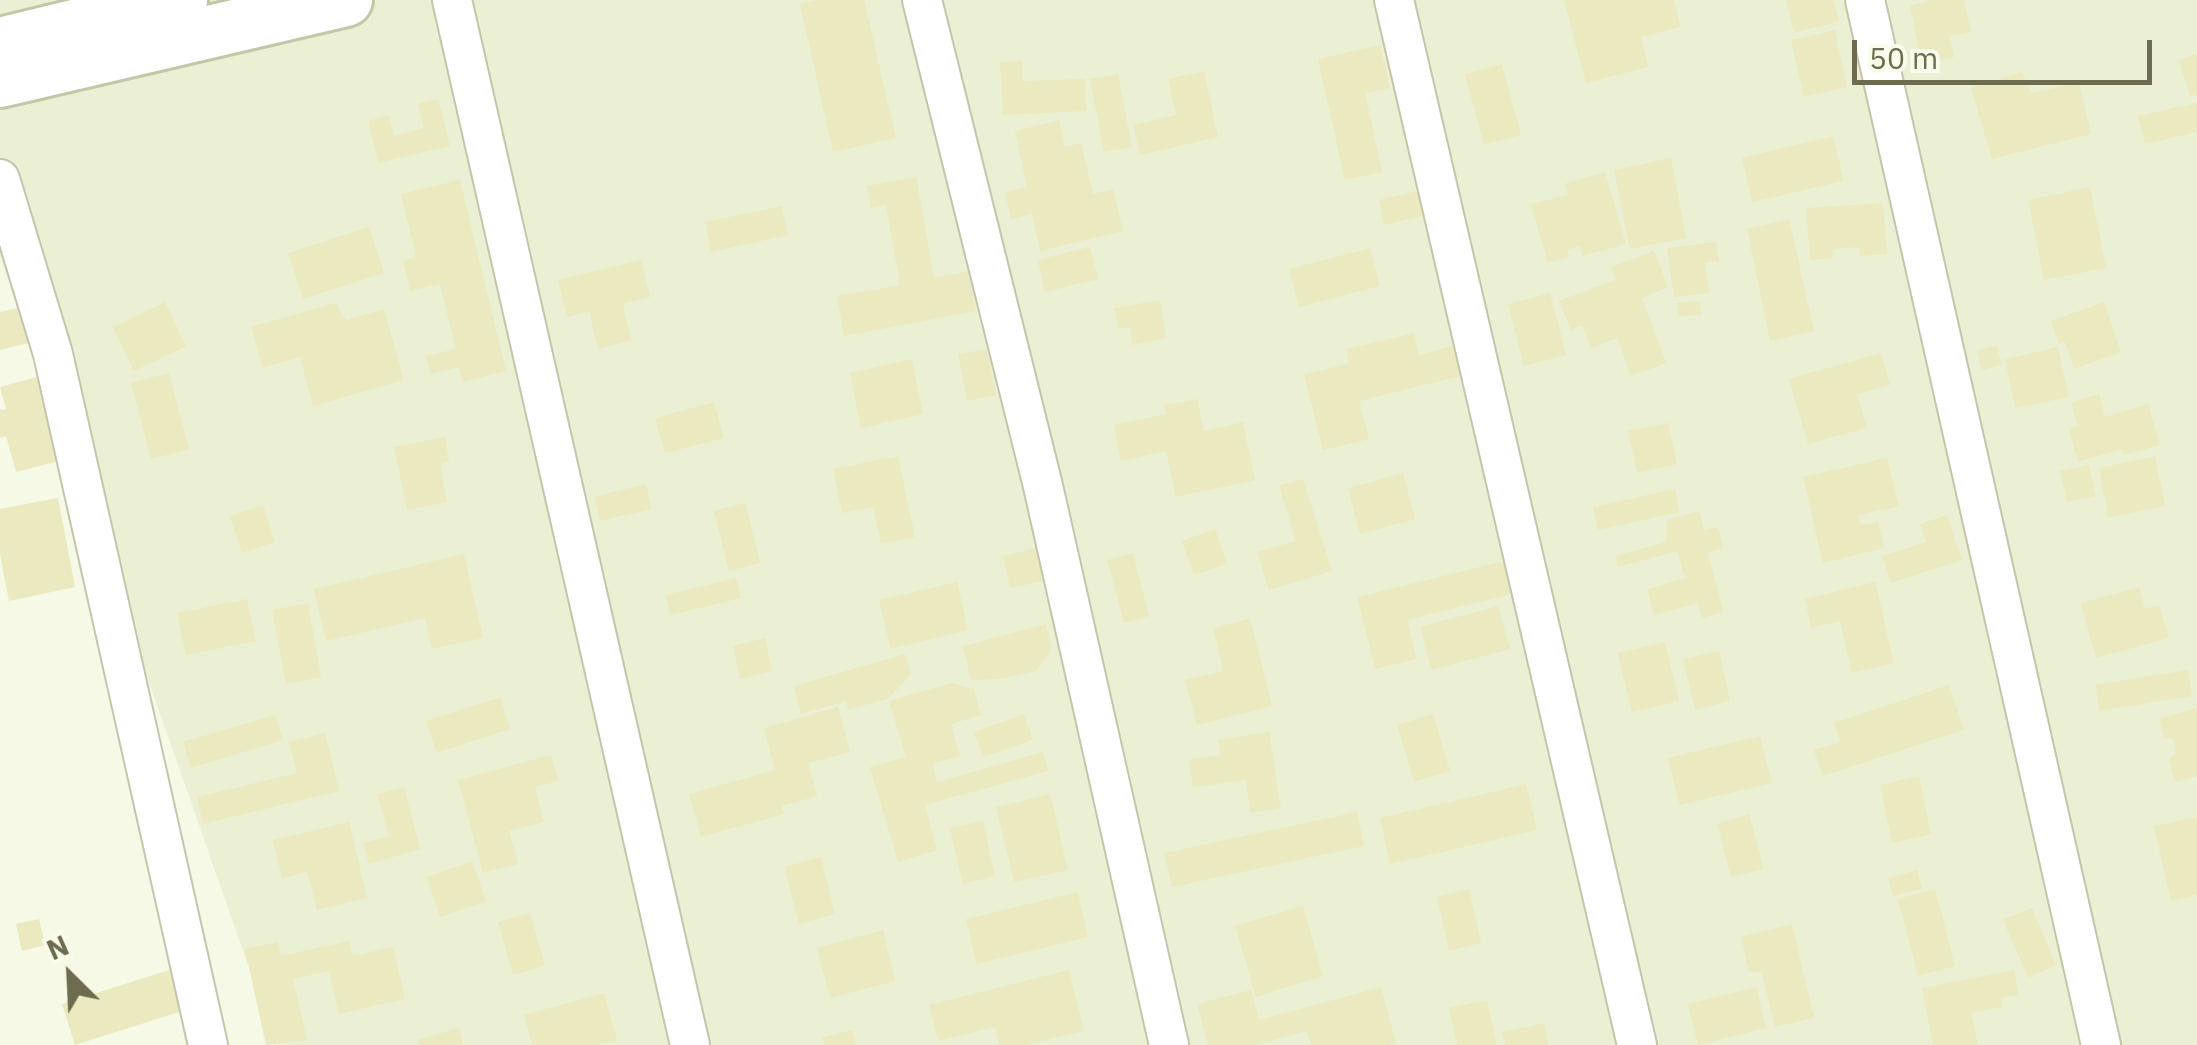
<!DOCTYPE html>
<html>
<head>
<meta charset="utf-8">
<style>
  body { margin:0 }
  #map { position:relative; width:2197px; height:1045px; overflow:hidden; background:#f5f9e5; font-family:"IBM Plex Sans",sans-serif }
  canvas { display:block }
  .north { position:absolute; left:20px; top:925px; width:100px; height:100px; -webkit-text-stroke:8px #f9fcea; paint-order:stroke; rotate:336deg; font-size:28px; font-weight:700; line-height:40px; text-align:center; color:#6e6c4e }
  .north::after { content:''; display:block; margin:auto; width:35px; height:45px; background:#6e6c4e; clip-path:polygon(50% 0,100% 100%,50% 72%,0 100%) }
  .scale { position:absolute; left:1852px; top:40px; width:300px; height:45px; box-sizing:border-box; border:5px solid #6e6c4e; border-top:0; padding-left:12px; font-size:30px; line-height:35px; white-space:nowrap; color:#6e6c4e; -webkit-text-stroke:8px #f9fcea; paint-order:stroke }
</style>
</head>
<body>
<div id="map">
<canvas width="2197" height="1045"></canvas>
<div class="north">N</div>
<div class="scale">50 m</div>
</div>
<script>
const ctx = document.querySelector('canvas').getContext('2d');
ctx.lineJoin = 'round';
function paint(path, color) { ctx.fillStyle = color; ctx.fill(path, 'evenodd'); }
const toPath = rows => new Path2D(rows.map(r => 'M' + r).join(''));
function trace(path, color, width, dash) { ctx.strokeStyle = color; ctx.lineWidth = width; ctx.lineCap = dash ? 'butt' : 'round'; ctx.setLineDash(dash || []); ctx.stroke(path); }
paint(toPath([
  [0,0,2197,0,2197,1045,276,1045,0,256]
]), '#ebefd4');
paint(toPath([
  [817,0,864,0,896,138,833,152,800,4],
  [1564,0,1674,0,1681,27,1641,37,1648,67,1586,83],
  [1786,0,1833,0,1839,21,1794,33],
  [1932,0,1964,0,1971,32,1950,36,1954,57,1922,64,1910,6],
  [1835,30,1847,87,1804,97,1791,40],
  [1380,45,1390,88,1365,93,1382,172,1345,180,1318,59],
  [2197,54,2197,95,2190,97,2179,60],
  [1022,61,1023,81,1085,79,1086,111,1003,115,1000,62],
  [1502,64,1521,135,1484,145,1465,74],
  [1204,71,1218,137,1140,155,1133,125,1176,115,1168,79],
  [2022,72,2031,93,2079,83,2091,134,1992,159,1971,88],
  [1118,74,1132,147,1104,152,1090,79],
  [438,99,450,146,378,163,368,121,389,115,394,136,424,128,418,104],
  [2197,103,2197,132,2145,144,2138,116],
  [1059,120,1065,147,1081,143,1093,194,1113,189,1123,231,1040,251,1032,214,1011,219,1005,192,1027,187,1015,131],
  [1833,136,1844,181,1752,202,1742,158],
  [1671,158,1686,238,1630,249,1614,170],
  [1605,172,1626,244,1582,256,1579,246,1567,250,1569,257,1548,263,1531,204,1568,195,1564,184],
  [916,177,934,278,968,271,976,311,844,336,837,296,900,285,886,205,871,208,867,186],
  [460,180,506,371,462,382,459,367,430,374,426,356,456,349,440,284,410,291,403,262,416,255,401,194],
  [2090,187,2106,268,2044,280,2028,200],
  [1418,191,1423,216,1384,225,1379,200],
  [1883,203,1887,254,1860,256,1859,247,1832,249,1833,258,1810,260,1806,208],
  [782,206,788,235,711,252,705,222],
  [1789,219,1814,331,1770,341,1747,229],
  [369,227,384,273,303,299,288,253],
  [1716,242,1719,261,1705,263,1709,293,1674,297,1667,248],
  [1090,247,1098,279,1045,292,1038,260],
  [1370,248,1380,286,1299,307,1289,269],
  [1654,251,1668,287,1642,298,1666,363,1631,376,1617,338,1591,348,1582,325,1571,330,1559,301,1616,279,1611,267],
  [641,260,650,297,623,304,631,340,598,349,589,311,567,317,558,280],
  [1550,293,1566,355,1524,366,1508,304],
  [1160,300,1166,338,1132,345,1130,327,1118,329,1115,308],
  [1700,301,1701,315,1678,316,1677,303],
  [165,302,186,346,134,371,113,327],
  [2104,302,2121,352,2074,369,2065,342,2059,344,2051,321],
  [336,303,346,320,384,309,404,380,313,406,300,357,263,368,251,327],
  [32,305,41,340,0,350,0,312],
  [1414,333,1419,355,1453,346,1460,376,1359,401,1369,439,1323,450,1304,374,1348,364,1347,349],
  [1996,345,2002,365,1982,370,1977,351],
  [2058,347,2069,397,2015,408,2005,359],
  [987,349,996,395,967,401,958,354],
  [1881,353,1890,385,1857,394,1867,428,1808,444,1789,379],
  [912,359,923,414,861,428,850,373],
  [169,373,189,449,151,459,131,383],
  [37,377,59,461,16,472,6,436,0,438,0,410,6,409,0,387],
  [2099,394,2105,417,2148,404,2160,445,2124,455,2122,449,2078,462,2069,429,2078,426,2071,402],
  [1197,399,1204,431,1243,422,1255,480,1176,497,1166,451,1121,461,1114,425,1166,414,1164,405],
  [714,402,724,438,665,453,655,418],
  [1668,423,1677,464,1637,473,1628,431],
  [445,437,449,461,440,465,447,502,407,510,394,447],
  [898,456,915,537,881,544,873,507,842,513,833,469],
  [2155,456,2165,506,2108,518,2099,468],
  [1887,458,1899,506,1858,515,1861,525,1878,522,1884,548,1823,563,1803,477],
  [2089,465,2096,496,2067,502,2060,471],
  [1403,473,1415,519,1360,534,1348,488],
  [1303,479,1332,571,1269,590,1257,552,1296,541,1279,486],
  [646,484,652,509,600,521,594,497],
  [1675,489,1680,512,1598,530,1593,507],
  [58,498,75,587,9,601,0,554,0,509],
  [745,503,760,563,729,571,714,511],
  [263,505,275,542,242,553,230,516],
  [1699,511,1704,530,1718,527,1724,548,1708,553,1724,612,1702,618,1698,603,1654,615,1647,589,1685,578,1677,551,1618,567,1615,556,1666,542,1667,520],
  [1947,515,1962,560,1891,583,1882,556,1926,542,1920,524],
  [1215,529,1227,564,1194,575,1182,541],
  [1036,548,1044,581,1010,588,1003,556],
  [1133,553,1149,616,1124,623,1107,560],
  [464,554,483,638,432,649,425,618,326,641,314,589],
  [1504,561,1512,594,1407,620,1417,659,1375,669,1357,597],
  [736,578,741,598,670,615,666,595],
  [957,582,968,630,891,649,879,600],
  [1875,582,1894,663,1852,673,1840,621,1811,628,1805,599],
  [2139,587,2145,609,2159,605,2169,638,2096,658,2081,603],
  [247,599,256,641,186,655,177,613],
  [308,603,321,677,286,684,272,610],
  [1498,606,1510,649,1431,670,1420,627],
  [1250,619,1272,706,1197,725,1185,680,1223,671,1213,628],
  [1046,624,1052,648,1036,671,1000,679,971,680,963,646],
  [765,638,772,671,740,679,733,646],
  [1665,642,1679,701,1632,712,1618,653],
  [1719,651,1730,701,1695,710,1683,659],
  [905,654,911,674,889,698,848,710,846,701,801,714,794,686],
  [2188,670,2192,696,2100,711,2095,685],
  [951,683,974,689,981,715,951,724,960,756,932,764,937,782,1043,752,1048,771,925,805,937,850,898,862,870,767,906,757,889,701],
  [1949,685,1964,730,1823,776,1814,750,1841,742,1834,723],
  [500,697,510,729,437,753,426,721],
  [838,707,850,752,808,763,817,796,782,806,784,814,701,837,689,794,775,770,764,728],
  [2197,708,2197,776,2175,782,2169,759,2176,754,2174,739,2164,738,2159,719],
  [1024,714,1033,740,983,757,974,732],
  [1433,714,1450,771,1414,782,1397,725],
  [275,715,283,740,191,768,183,742],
  [1269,732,1281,808,1250,813,1246,780,1193,787,1189,760,1221,755,1218,740],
  [325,733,339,791,203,824,197,797,297,773,289,742],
  [1760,736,1772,783,1680,805,1668,758],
  [551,755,558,781,535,787,544,822,509,831,518,864,483,873,458,780],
  [1919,776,1931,834,1892,843,1880,785],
  [1526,784,1537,830,1390,864,1380,818],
  [404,787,420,849,369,864,363,843,389,836,377,794],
  [1050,794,1068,870,1014,882,996,807],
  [1357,812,1364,846,1172,887,1164,853],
  [1749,814,1764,869,1731,877,1717,824],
  [2197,817,2197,895,2171,901,2154,826],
  [983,821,995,876,963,884,950,828],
  [349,822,367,898,317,910,307,872,282,878,273,840],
  [821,857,835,914,799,924,784,867],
  [472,861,486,901,440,917,427,877],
  [1917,870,1922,889,1893,896,1888,878],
  [1469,889,1481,943,1449,951,1437,897],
  [1935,889,1955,966,1918,976,1898,899],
  [1078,892,1088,937,976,964,966,919],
  [1303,906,1323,976,1256,997,1235,926],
  [2032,908,2056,965,2028,978,2003,920],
  [530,913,545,966,513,975,498,922],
  [39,919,45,945,22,951,16,924],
  [1792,924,1814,1018,1775,1027,1762,973,1749,971,1741,937],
  [883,930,895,981,830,998,817,948],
  [349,941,352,956,393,947,405,999,339,1014,329,971,293,979,307,1040,266,1045,245,949,278,942,281,956],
  [169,970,182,1011,75,1045,62,1004],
  [1069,970,1084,1031,1025,1045,999,1045,995,1027,938,1041,929,1005],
  [2014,970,2019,995,2002,998,2001,1007,1971,1013,1978,1045,1933,1045,1922,988],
  [1381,987,1396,1043,1388,1045,1311,1045,1307,1031,1255,1045,1208,1045,1197,1004,1251,990,1259,1020],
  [1756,987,1766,1028,1698,1045,1688,1004],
  [604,993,617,1040,599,1045,532,1045,524,1015],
  [1487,1000,1497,1045,1457,1045,1449,1008],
  [1544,1023,1548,1045,1505,1045,1502,1032],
  [459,1028,463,1045,419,1045,417,1040],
  [852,1030,856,1045,824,1045,822,1038]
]), '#eae9c0');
const street = toPath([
  [452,0,690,1045],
  [922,0,1043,486,1169,1045],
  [1394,0,1637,1045],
  [1865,0,2101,1045],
  [0,179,53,354,208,1045]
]);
const secondary = toPath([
  [0,44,181,0],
  [0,81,346,0]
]);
trace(street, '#c4c5ab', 42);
trace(secondary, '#c5c6a7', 58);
trace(street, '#fff', 38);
trace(secondary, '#fff', 52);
</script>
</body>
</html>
